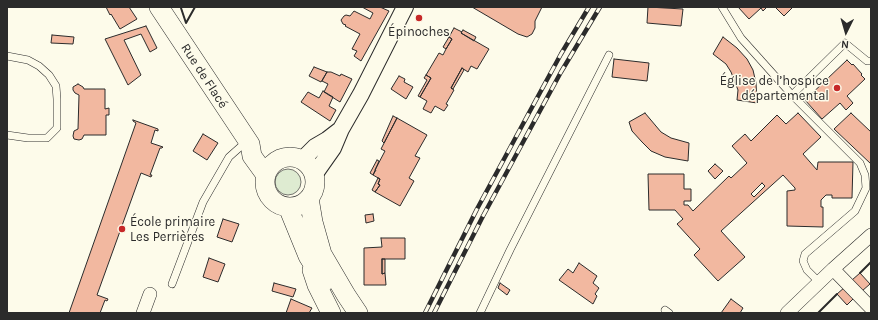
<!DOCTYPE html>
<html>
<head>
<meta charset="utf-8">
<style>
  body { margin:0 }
  #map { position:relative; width:878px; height:320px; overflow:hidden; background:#fdfbea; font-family:Karla,sans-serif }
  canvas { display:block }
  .frame { position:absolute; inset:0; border:8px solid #2b2b2b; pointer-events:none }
  .north { position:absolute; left:826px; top:12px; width:40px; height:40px; -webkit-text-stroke:3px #fdfbea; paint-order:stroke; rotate:185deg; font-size:11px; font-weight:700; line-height:16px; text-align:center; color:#2b2b2b }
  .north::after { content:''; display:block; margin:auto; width:14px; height:18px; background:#2b2b2b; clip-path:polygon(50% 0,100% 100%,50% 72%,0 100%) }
</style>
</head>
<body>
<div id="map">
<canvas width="878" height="320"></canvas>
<div class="frame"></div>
<div class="north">N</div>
</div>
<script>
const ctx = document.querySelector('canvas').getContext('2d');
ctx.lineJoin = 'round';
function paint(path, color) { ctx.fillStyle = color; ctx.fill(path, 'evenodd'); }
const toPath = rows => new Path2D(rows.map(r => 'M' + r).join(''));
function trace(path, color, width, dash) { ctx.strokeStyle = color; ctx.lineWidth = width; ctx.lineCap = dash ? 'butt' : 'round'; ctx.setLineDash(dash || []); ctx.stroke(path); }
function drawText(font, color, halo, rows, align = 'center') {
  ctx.font = font + ' Karla,sans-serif'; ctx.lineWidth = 3; ctx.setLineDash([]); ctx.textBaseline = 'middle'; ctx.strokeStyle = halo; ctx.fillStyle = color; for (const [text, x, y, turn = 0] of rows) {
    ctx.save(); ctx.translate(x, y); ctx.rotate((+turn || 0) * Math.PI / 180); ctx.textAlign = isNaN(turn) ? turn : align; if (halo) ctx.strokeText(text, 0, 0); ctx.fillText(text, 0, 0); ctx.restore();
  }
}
const green = toPath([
  '275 182a13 13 0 1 1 26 0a13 13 0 1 1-26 0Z'
]);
paint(green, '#deebd1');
trace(green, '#74746e', 1);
const building = toPath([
  [106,7,129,7,137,19,120,29,111,14,110,15,106,7],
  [362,7,380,7,389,11,361,61,354,56,357,51,352,49,360,34,345,26,346,25,343,24,341,20,344,16,346,15,350,16,354,11,370,19,373,13,362,7],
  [472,7,542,7,535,21,535,28,532,34,527,37,518,34,472,7],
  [648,7,683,9,681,26,647,23,648,7],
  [738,7,767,7,763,11,761,8,749,19,738,7],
  [777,7,791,7,792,8,784,16,776,8,777,7],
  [146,26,157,48,150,52,141,34,124,40,141,75,128,85,105,39,146,26],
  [454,28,462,32,461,33,489,49,477,69,471,66,468,72,462,68,451,88,454,90,446,104,448,105,444,111,435,106,431,113,423,109,427,101,420,97,431,78,426,75,439,53,443,55,446,49,452,39,449,37,454,28],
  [463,30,476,37,474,41,461,33,463,30],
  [52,35,74,37,73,44,51,43,52,35],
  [449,37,452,39,446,49,443,47,449,37],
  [723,37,737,48,747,59,753,70,756,83,757,103,737,100,738,90,731,72,726,64,713,54,723,37],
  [614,59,649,63,647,81,612,77,614,59],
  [847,60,852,65,853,64,862,74,861,75,865,79,847,96,853,103,846,110,840,103,822,119,805,100,847,60],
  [314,67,327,72,321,82,309,76,314,67],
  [462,68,464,70,453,89,451,88,462,68],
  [327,72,331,72,340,76,341,74,352,79,340,102,324,92,328,84,322,81,327,72],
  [426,75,431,78,420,97,418,96,427,80,424,78,426,75],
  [399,76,405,79,404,82,413,87,406,99,391,89,399,76],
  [78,84,83,87,84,89,105,89,105,109,109,108,109,115,106,115,106,135,84,135,82,139,79,140,74,139,73,136,74,131,78,129,79,95,75,93,73,90,73,87,78,84],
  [323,91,333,97,329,106,336,110,330,121,301,102,308,92,319,98,323,91],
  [645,113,661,132,671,138,689,143,688,161,665,157,651,151,642,142,632,131,629,122,645,113],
  [798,113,821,137,803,154,817,170,818,162,853,162,852,198,832,198,832,195,826,195,821,200,821,207,823,207,823,227,787,226,787,191,795,190,795,188,783,175,721,231,745,257,718,281,694,255,700,249,677,224,683,219,675,210,649,210,648,174,684,174,684,189,691,189,691,201,684,201,684,205,688,205,693,211,729,176,731,178,747,163,732,146,745,134,751,141,777,115,786,124,798,113],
  [762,183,765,186,754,197,751,194,762,183],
  [851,113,871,132,871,164,834,129,851,113],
  [393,116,397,118,384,143,382,141,393,116],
  [397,118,427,135,415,156,420,158,409,178,414,181,400,206,375,192,380,185,378,184,380,179,373,175,376,170,375,170,385,151,381,149,397,118],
  [133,120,158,129,158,131,155,130,151,143,163,147,162,148,160,148,150,175,152,175,151,177,141,173,97,295,108,299,107,301,105,300,100,313,69,313,136,123,133,121,133,120],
  [203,134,218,143,207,160,193,151,203,134],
  [377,160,379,161,373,175,370,173,377,160],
  [715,164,723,171,715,179,708,171,715,164],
  [378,178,380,179,378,184,380,185,375,192,372,190,378,178],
  [373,214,374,221,366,223,365,215,373,214],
  [223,219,239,224,232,242,217,237,223,219],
  [381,238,405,238,405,259,382,259,382,274,385,273,386,285,364,285,364,248,382,247,381,238],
  [209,258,225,264,218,282,203,277,209,258],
  [382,259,385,259,385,273,382,274,382,259],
  [579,263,597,276,593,283,599,288,595,294,597,296,593,304,559,280,568,269,573,273,579,263],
  [860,273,870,284,862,291,852,280,860,273],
  [274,283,296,289,293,297,272,291,274,283],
  [500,283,510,290,507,295,498,288,500,283],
  [845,287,854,298,847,305,837,294,845,287],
  [291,299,312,308,309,313,286,313,291,299],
  [731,299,743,308,740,313,721,313,731,299]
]);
paint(building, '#f2b8a0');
trace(building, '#2b2b2b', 1);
const service = toPath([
  [722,7,741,38,792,95,860,163,865,175,866,188,855,211,805,254,803,261,807,270,819,282],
  [7,56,28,60,39,66,49,75,56,86,57,99,57,128,47,138,28,138,7,135],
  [792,95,845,43,867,61,871,61],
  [172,284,203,202,229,157,247,141],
  [665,310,669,313],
  [480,313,510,250,609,55]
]);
const minor = toPath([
  [833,269,871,308],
  [143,313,150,294],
  [787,313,833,269,871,235]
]);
const tertiary = toPath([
  [302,160,315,147,327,140,340,130],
  [314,175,333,148,341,129,361,94,405,7]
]);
const secondary = toPath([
  [159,7,250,144,252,156,265,174],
  '265 182a25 25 0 1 1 50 0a25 25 0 1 1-50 0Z',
  [309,198,313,222,322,254,346,295,358,313],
  [288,207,308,256,324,282],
  [312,270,317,285,331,313]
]);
trace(service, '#2b2b2b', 8);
trace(minor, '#2b2b2b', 14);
trace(tertiary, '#2b2b2b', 18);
trace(secondary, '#2b2b2b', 20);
trace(service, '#fdfbea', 7);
trace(minor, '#fdfbea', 13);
trace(tertiary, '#fdfbea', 16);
trace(secondary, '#fdfbea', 19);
const rail = toPath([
  [425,313,477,209,530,111,561,54,589,7],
  [434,313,483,216,561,72,600,7]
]);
trace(rail, '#2b2b2b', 4.5);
trace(rail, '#fdfbea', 3, [9]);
trace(toPath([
  [181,8,186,23,195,7],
  [860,273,871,262],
  [818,313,837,294]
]), '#2b2b2b', 2);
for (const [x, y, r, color] of [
  [419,18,4,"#c62828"],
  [837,88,4,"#c62828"],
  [122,229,4,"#c62828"]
]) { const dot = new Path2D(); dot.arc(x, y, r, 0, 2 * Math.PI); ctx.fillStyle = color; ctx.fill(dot); trace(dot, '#fdfbea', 1.5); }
drawText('13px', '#2b2b2b', '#fdfbea', [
  ["Épinoches",419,32],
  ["Église de l’hospice",829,81,"right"],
  ["départemental",829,96,"right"],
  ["École primaire",130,222,"left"],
  ["Les Perrières",130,237,"left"]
]);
drawText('13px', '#2b2b2b', '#fdfbea', [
  ["Rue de Flacé",204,76,57]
]);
</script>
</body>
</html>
